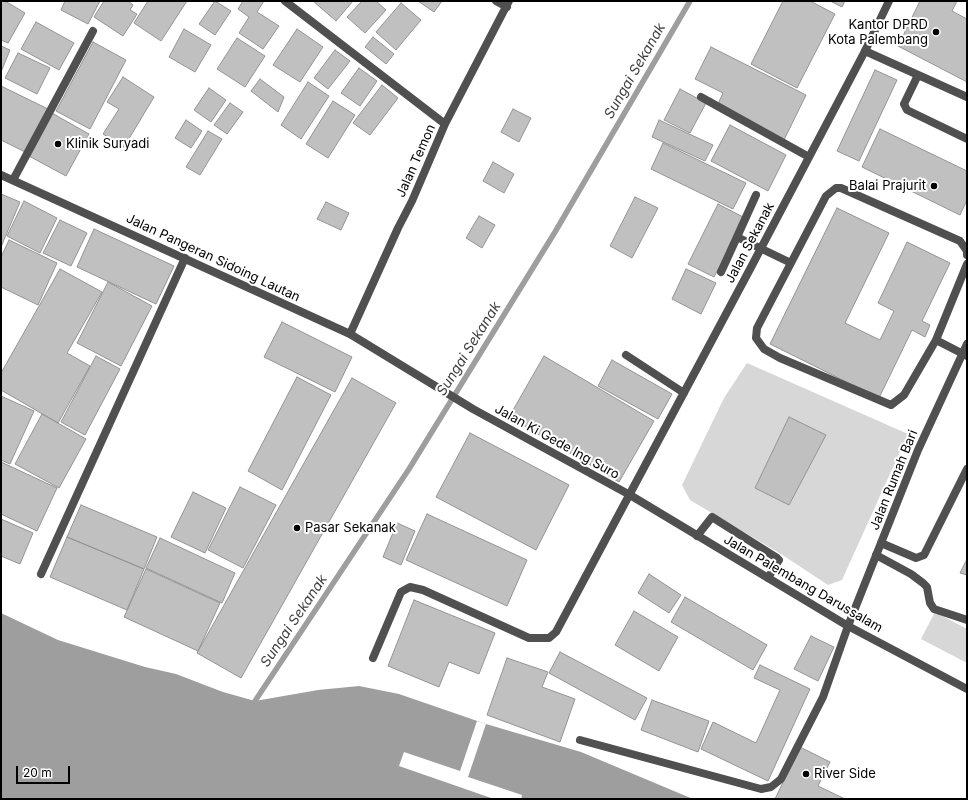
<!DOCTYPE html>
<html>
<head>
<meta charset="utf-8">
<style>
  body { margin:0 }
  #map { position:relative; width:968px; height:800px; overflow:hidden; background:#fff; font-family:Inter,sans-serif }
  canvas { display:block }
  .frame { position:absolute; inset:0; border:2px solid #000; pointer-events:none }
  .scale { position:absolute; left:16px; top:766px; width:54px; height:18px; box-sizing:border-box; border:2px solid #000; border-top:0; padding-left:5px; font-size:12px; line-height:14px; white-space:nowrap; color:#000; -webkit-text-stroke:3px #fff; paint-order:stroke }
</style>
</head>
<body>
<div id="map">
<canvas width="968" height="800"></canvas>
<div class="frame"></div>
<div class="scale">20 m</div>
</div>
<script>
const ctx = document.querySelector('canvas').getContext('2d');
ctx.lineJoin = 'round';
function paint(path, color) { ctx.fillStyle = color; ctx.fill(path, 'evenodd'); }
const toPath = rows => new Path2D(rows.map(r => 'M' + r).join(''));
function trace(path, color, width, dash) { ctx.strokeStyle = color; ctx.lineWidth = width; ctx.lineCap = dash ? 'butt' : 'round'; ctx.setLineDash(dash || []); ctx.stroke(path); }
function drawText(font, color, halo, rows, align = 'center') {
  ctx.font = font + ' Inter,sans-serif'; ctx.lineWidth = 4; ctx.setLineDash([]); ctx.textBaseline = 'middle'; ctx.strokeStyle = halo; ctx.fillStyle = color; for (const [text, x, y, turn = 0] of rows) {
    ctx.save(); ctx.translate(x, y); ctx.rotate((+turn || 0) * Math.PI / 180); ctx.textAlign = isNaN(turn) ? turn : align; if (halo) ctx.strokeText(text, 0, 0); ctx.fillText(text, 0, 0); ctx.restore();
  }
}
paint(toPath([
  [747,363,908,434,842,580,828,585,781,554,690,500,682,485,724,398],
  [935,612,967,629,967,663,921,639]
]), '#d7d7d7');
paint(toPath([
  [1,613,58,640,145,667,176,674,223,692,255,701,318,690,359,686,399,694,486,724,581,752,693,799,1,799]
]), '#9e9e9e');
paint(toPath([
  [477,721,486,724,468,777,522,795,521,799,494,799,399,766,404,752,460,771]
]), '#fff');
trace(toPath([
  [255,701,409,469,555,232,690,1]
]), '#9e9e9e', 5.5);
const building = toPath([
  [1,1,5,1,25,13,8,43,1,40,1,1],
  [65,1,100,1,88,24,61,10,65,1],
  [104,1,128,1,133,5,130,10,137,14,123,36,94,17,104,1],
  [148,1,187,1,161,41,134,23,148,1],
  [215,1,231,11,215,35,199,24,215,1],
  [243,1,264,1,257,12,279,26,263,49,239,33,249,17,238,9,243,1],
  [313,1,353,1,336,21,313,1],
  [362,1,376,1,386,10,365,33,347,17,362,1],
  [418,1,442,1,434,12,418,1],
  [783,1,810,1,835,14,797,88,751,64,783,1],
  [830,1,845,1,842,7,830,1],
  [920,1,957,1,952,11,967,19,967,82,898,46,920,1],
  [401,3,421,20,396,50,376,32,401,3],
  [36,22,74,43,59,70,21,49,36,22],
  [184,29,211,45,195,72,169,57,184,29],
  [297,29,323,47,300,82,273,65,297,29],
  [373,37,394,54,386,64,365,47,373,37],
  [237,38,265,56,245,87,217,69,237,38],
  [93,42,126,60,90,129,56,111,93,42],
  [1,46,10,50,1,72,1,46],
  [711,47,806,95,784,140,717,106,723,93,695,79,711,47],
  [335,50,350,61,328,89,314,78,335,50],
  [18,53,50,68,37,94,5,78,18,53],
  [359,68,377,81,360,106,341,93,359,68],
  [875,70,897,80,859,161,837,151,875,70],
  [123,77,154,97,124,147,103,134,119,109,107,102,123,77],
  [260,79,284,97,278,112,251,91,260,79],
  [308,82,329,96,301,139,281,125,308,82],
  [382,85,398,98,370,135,353,123,382,85],
  [1,86,48,109,27,153,1,140,1,86],
  [209,88,226,100,211,122,194,110,209,88],
  [680,89,706,103,690,133,664,120,680,89],
  [333,101,355,115,328,158,306,144,333,101],
  [230,103,243,112,227,134,214,125,230,103],
  [513,109,531,118,519,142,501,132,513,109],
  [50,112,89,134,66,176,27,155,50,112],
  [186,120,202,131,191,148,175,138,186,120],
  [659,120,713,145,705,161,652,137,659,120],
  [730,125,786,155,768,191,711,161,730,125],
  [880,129,967,171,967,200,960,215,862,167,880,129],
  [208,131,222,139,200,175,186,167,208,131],
  [663,143,746,183,733,209,651,169,663,143],
  [493,162,514,174,504,193,483,181,493,162],
  [1,194,20,202,1,247,1,194],
  [635,197,658,208,632,258,610,246,635,197],
  [24,201,57,218,40,253,7,236,24,201],
  [326,202,349,213,341,230,317,219,326,202],
  [718,204,745,218,714,277,688,264,718,204],
  [837,208,889,233,845,323,880,340,894,311,878,303,907,242,950,263,922,321,930,325,925,337,912,330,879,398,770,344,837,208],
  [479,216,495,225,482,248,466,238,479,216],
  [60,220,87,233,71,266,43,253,60,220],
  [94,229,174,266,156,304,77,267,94,229],
  [9,240,57,263,38,305,1,287,1,257,9,240],
  [60,269,102,292,67,353,90,366,58,423,1,390,1,373,60,269],
  [686,269,716,283,701,314,672,299,686,269],
  [108,282,152,306,121,366,77,343,108,282],
  [282,322,352,357,335,392,264,357,282,322],
  [96,356,120,369,85,435,61,422,96,356],
  [544,356,654,421,619,482,509,417,544,356],
  [612,360,672,394,658,419,598,386,612,360],
  [297,377,331,395,282,490,248,471,297,377],
  [352,378,396,403,241,678,197,653,352,378],
  [1,396,34,411,10,464,1,460,1,396],
  [42,414,86,439,59,488,15,464,42,414],
  [789,417,826,435,789,505,755,488,789,417],
  [470,433,569,485,536,550,436,497,470,433],
  [1,462,57,488,37,531,1,514,1,462],
  [240,487,276,505,243,568,208,550,240,487],
  [193,492,226,508,205,553,171,537,193,492],
  [81,505,157,537,144,569,67,537,81,505],
  [427,514,527,560,507,606,406,560,427,514],
  [1,519,33,533,20,564,1,556,1,519],
  [397,523,415,531,401,565,383,557,397,523],
  [67,537,144,569,127,610,50,577,67,537],
  [160,538,235,573,222,603,146,568,160,538],
  [967,559,967,575,960,573,967,559],
  [146,569,220,603,198,651,124,617,146,569],
  [649,574,681,595,669,613,638,593,649,574],
  [685,597,767,645,753,670,671,622,685,597],
  [414,600,495,633,479,674,449,662,439,687,388,666,414,600],
  [634,611,678,637,659,671,615,645,634,611],
  [811,636,834,647,818,681,794,669,811,636],
  [560,652,647,698,635,720,549,673,560,652],
  [507,658,548,672,542,687,575,699,560,742,487,715,507,658],
  [760,665,810,689,768,781,701,749,713,722,756,743,780,690,754,678,760,665],
  [652,700,709,721,698,752,641,730,652,700],
  [800,747,830,762,818,786,845,799,775,799,800,747]
]);
paint(building, '#c0c0c0');
trace(building, '#949494', 1);
trace(toPath([
  [865,51,967,97],
  [918,75,904,104,907,110,967,139],
  [737,237,756,195],
  [967,255,967,251,960,241,841,188,836,188,826,196,757,328,756,338,764,349,780,358,891,405,904,395,936,340,967,356],
  [721,272,737,237,791,263],
  [936,340,967,264],
  [697,536,712,517,777,558,779,560,768,578],
  [881,543,916,558,924,555,967,469],
  [876,555,911,574,923,583,927,587,930,603,934,609,967,620]
]), '#505050', 8);
trace(toPath([
  [848,626,967,689]
]), '#505050', 8);
trace(toPath([
  [285,1,445,124],
  [496,1,507,7],
  [701,97,809,157],
  [13,180,93,31],
  [350,334,398,228,412,201,445,124,509,1],
  [626,355,684,393],
  [41,574,185,258],
  [373,658,401,592,410,587,423,590,529,638,549,638,556,632,749,271,865,51,889,1],
  [580,740,761,789,771,787,781,779,823,697,848,626]
]), '#505050', 8);
trace(toPath([
  [1,175,350,334,473,409,630,495,848,626,918,450,967,344]
]), '#505050', 8);
for (const [x, y, r, color] of [
  [936,32,4,"#000"],
  [58,144,4,"#000"],
  [934,186,4,"#000"],
  [297,528,4,"#000"],
  [806,774,4,"#000"]
]) { const dot = new Path2D(); dot.arc(x, y, r, 0, 2 * Math.PI); ctx.fillStyle = color; ctx.fill(dot); trace(dot, '#fff', 1.5); }
drawText('13px', '#000', '#fff', [
  ["Kantor DPRD",928,25,"right"],
  ["Kota Palembang",928,40,"right"],
  ["Klinik Suryadi",66,144],
  ["Balai Prajurit",926,186,"right"],
  ["Pasar Sekanak",305,528],
  ["River Side",814,774]
], 'left');
drawText('13px', '#000', '#fff', [
  ["Jalan Temon",416,161,-66],
  ["Jalan Sekanak",750,243,-62],
  ["Jalan Pangeran Sidoing Lautan",213,258,25],
  ["Jalan Ki Gede Ing Suro",557,442,29],
  ["Jalan Rumah Bari",894,480,-68],
  ["Jalan Palembang Darussalam",803,584,30]
]);
drawText('italic 14px', '#3f3f3f', '#fff', [
  ["Sungai Sekanak",635,71,-60],
  ["Sungai Sekanak",469,349,-58],
  ["Sungai Sekanak",294,621,-56]
]);
</script>
</body>
</html>
